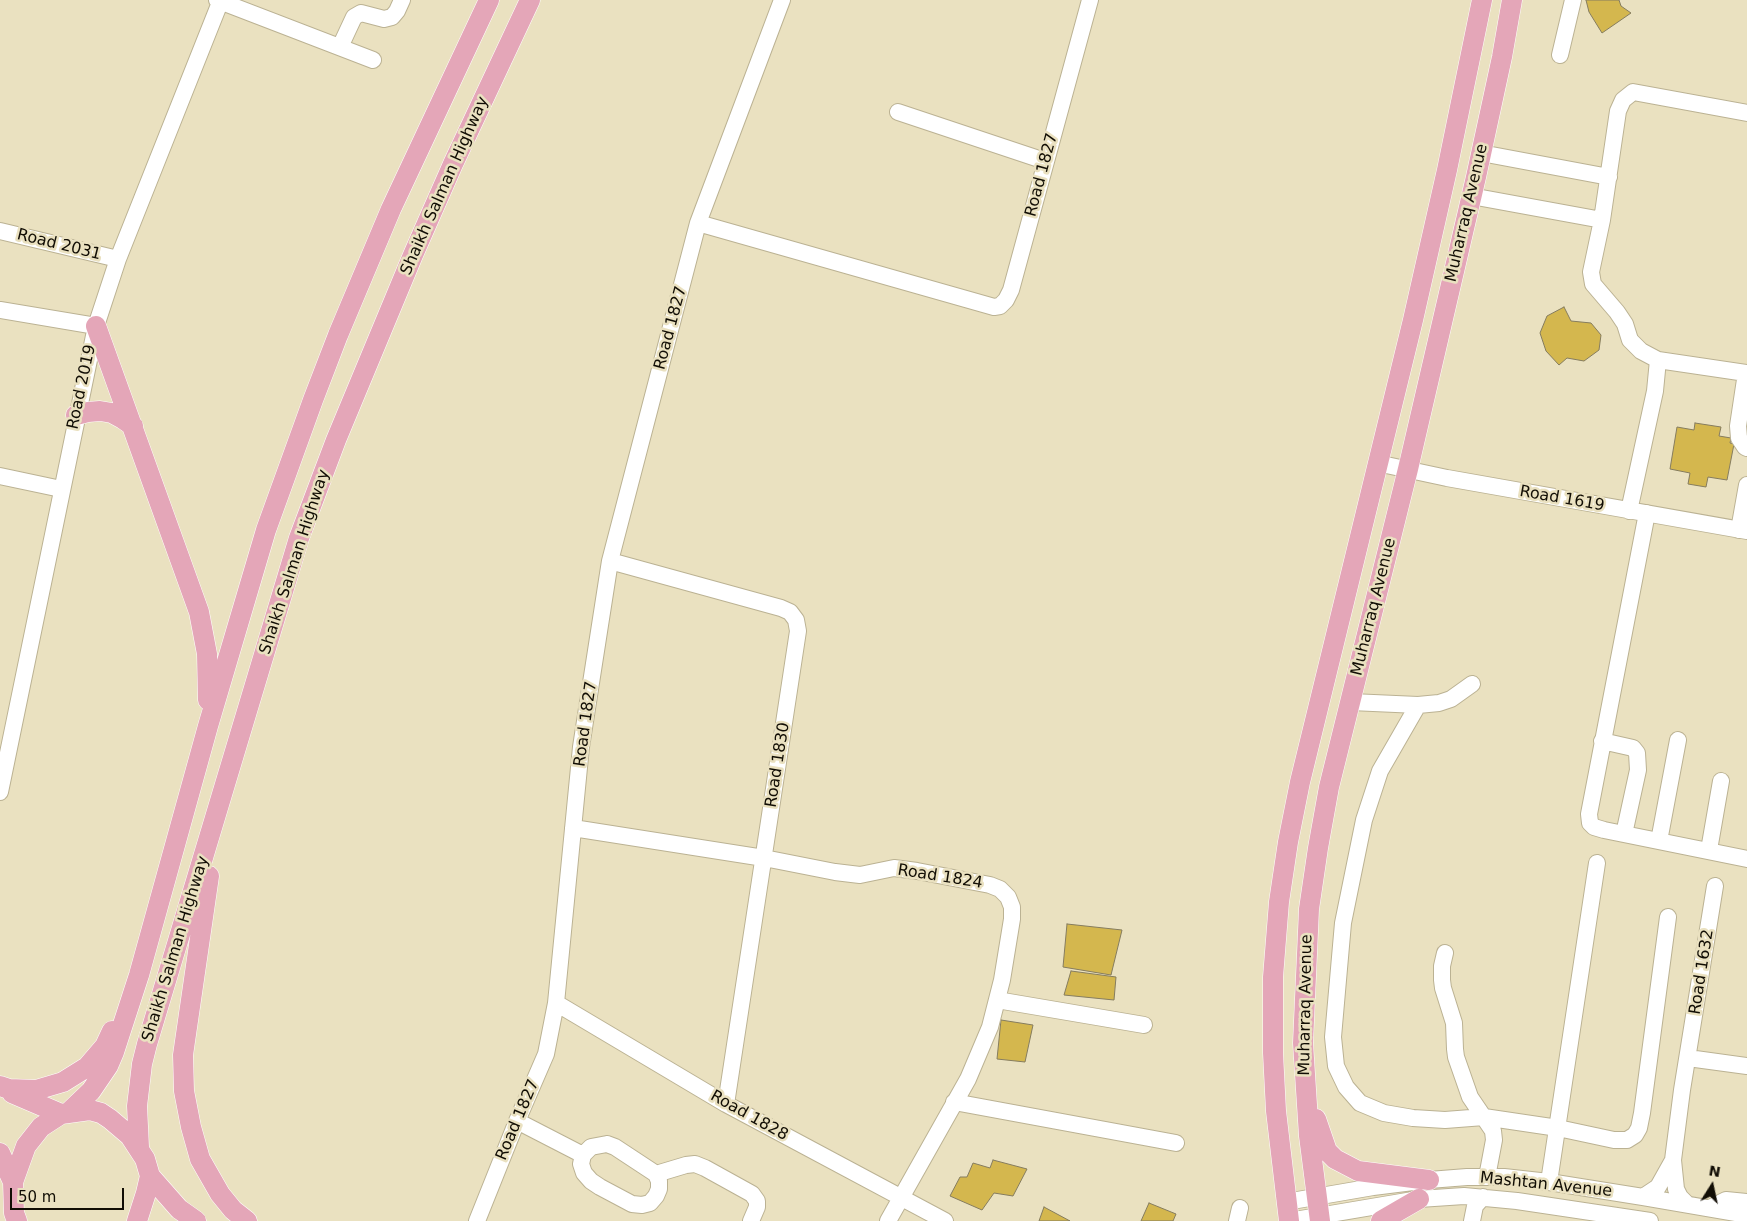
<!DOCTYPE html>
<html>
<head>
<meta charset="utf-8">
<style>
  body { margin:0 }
  #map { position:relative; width:1747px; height:1221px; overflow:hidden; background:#eae1c0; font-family:"DejaVu Sans",sans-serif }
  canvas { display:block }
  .north { position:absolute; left:1687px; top:1161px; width:50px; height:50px; -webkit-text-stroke:4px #eae1c0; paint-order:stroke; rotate:10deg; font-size:14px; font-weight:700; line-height:20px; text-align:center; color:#110d04 }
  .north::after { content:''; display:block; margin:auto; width:18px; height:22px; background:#110d04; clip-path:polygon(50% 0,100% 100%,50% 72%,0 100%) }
  .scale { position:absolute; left:10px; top:1188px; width:114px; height:22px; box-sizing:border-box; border:2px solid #110d04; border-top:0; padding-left:6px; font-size:15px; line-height:18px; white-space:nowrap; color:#110d04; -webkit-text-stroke:4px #eae1c0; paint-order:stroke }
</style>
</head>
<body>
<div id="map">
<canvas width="1747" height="1221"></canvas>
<div class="north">N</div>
<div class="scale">50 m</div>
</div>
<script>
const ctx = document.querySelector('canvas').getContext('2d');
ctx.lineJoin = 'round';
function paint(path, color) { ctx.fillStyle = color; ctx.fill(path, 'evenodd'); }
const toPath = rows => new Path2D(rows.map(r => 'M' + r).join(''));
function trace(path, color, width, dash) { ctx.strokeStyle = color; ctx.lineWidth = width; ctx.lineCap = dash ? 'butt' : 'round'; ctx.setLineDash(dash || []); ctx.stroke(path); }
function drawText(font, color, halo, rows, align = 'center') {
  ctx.font = font + ' "DejaVu Sans",sans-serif'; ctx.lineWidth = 5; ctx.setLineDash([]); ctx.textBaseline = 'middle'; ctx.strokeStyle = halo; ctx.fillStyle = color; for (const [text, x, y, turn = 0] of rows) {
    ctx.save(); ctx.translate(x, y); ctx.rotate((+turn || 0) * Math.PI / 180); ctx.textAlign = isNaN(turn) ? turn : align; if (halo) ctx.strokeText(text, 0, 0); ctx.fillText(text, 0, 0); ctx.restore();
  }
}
const building = toPath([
  [1586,0,1619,0,1621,6,1631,13,1602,33,1589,12,1586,0],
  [1564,307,1571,321,1591,323,1601,335,1599,350,1584,361,1567,358,1559,365,1546,351,1540,333,1547,316,1564,307],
  [1695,423,1721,427,1719,436,1731,438,1730,443,1734,444,1727,480,1708,477,1706,487,1688,484,1690,473,1670,469,1677,427,1694,430,1695,423],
  [1067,924,1122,930,1111,975,1063,967,1067,924],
  [1071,971,1116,977,1114,1000,1064,995,1071,971],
  [1001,1020,1033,1025,1025,1062,997,1059,1001,1020],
  [993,1160,1027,1169,1013,1196,994,1193,982,1210,950,1196,960,1177,967,1177,973,1163,990,1168,993,1160],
  [1149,1203,1176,1214,1173,1221,1141,1221,1149,1203],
  [1044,1207,1070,1221,1039,1221,1044,1207]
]);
paint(building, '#d4b74e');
trace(building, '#857c5e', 1);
const minor = toPath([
  [217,0,373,60],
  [340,47,354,17,361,13,384,19,392,17,397,11,402,0],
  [1560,55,1573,0],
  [898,112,1045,161],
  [1481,153,1609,177],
  [1471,196,1602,220],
  [698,223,994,307,1000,306,1006,300,1011,290,1090,0],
  [0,231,118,259],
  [0,310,96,326],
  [1658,360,1746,373,1738,426,1739,438,1745,447,1747,448],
  [1377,463,1447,478,1747,531],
  [0,476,61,489],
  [1629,511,1655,391,1658,360,1641,351,1630,340,1625,324,1617,312,1593,284,1591,272,1602,220,1618,111,1623,100,1633,92,1747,113],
  [1647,513,1589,814,1590,823,1594,827,1604,830,1747,859],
  [1739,530,1747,485],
  [610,561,781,608,790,612,796,620,798,631,726,1104],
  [1351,702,1418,705,1439,703,1451,699,1472,684],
  [1418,705,1380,771,1364,820,1343,923,1333,1037,1336,1066,1346,1087,1360,1103,1384,1113,1413,1118,1445,1120,1484,1117,1558,1128,1614,1140,1627,1140,1635,1135,1639,1128,1642,1113,1668,917],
  [1602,741,1633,748,1637,753,1638,770,1624,834],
  [0,792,96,326,118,259,221,0],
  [573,828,764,858,835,872,860,875,894,868,917,871,990,885,1000,889,1008,897,1012,907,1012,919,1002,980,990,1027,968,1079,888,1221],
  [1659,841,1678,740],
  [1709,850,1721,781],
  [1445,953,1442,966,1442,980,1443,988,1454,1023,1455,1049,1456,1057,1470,1097,1493,1131,1494,1140,1487,1177],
  [997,1000,1144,1025],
  [556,1003,726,1104,945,1221],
  [1688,1058,1747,1066],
  [954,1102,1176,1143],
  [517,1121,583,1155],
  [607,1144,615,1147,656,1174,659,1181,659,1189,656,1196,650,1203,642,1205,632,1204,600,1187,591,1181,584,1173,581,1164,583,1155,591,1147,607,1144],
  [656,1174,686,1165,695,1164,705,1168,752,1194,757,1201,757,1207,751,1221],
  [1549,1182,1597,863],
  [1643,1197,1658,1187,1672,1162],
  [1286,1202,1373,1187,1429,1180,1467,1177,1504,1177,1549,1182,1643,1197,1747,1215],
  [1687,1204,1680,1197,1676,1189,1673,1160,1682,1090,1715,886],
  [1710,1208,1726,1200,1747,1202],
  [477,1221,517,1121,546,1054,556,1003,581,747,610,561,698,223,782,0],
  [1237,1221,1240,1208],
  [1289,1221,1419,1199,1464,1196,1517,1201,1650,1221],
  [1472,1221,1475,1206,1483,1197]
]);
const major = toPath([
  [96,326,199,612,207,654,208,700],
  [76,415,88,412,100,411,112,413,123,419,133,426],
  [209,876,183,1055,184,1091,191,1127,200,1159,220,1194,233,1210,247,1221],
  [0,1086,9,1089,36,1090,63,1082,87,1067,105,1046,112,1031],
  [12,1093,61,1114],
  [69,1112,91,1091,108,1066,114,1052,139,975,208,726,266,530,313,400,338,335,391,209,489,0],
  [1316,1119,1327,1151,1335,1159,1358,1171,1429,1180],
  [139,1147,137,1106,142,1064,147,1044,299,538,336,440,413,255,453,164,530,0],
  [0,1153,13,1182],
  [150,1176,179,1209,196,1221],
  [17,1221,14,1213,13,1182,26,1146,41,1127,61,1114,90,1110,101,1113,110,1119,130,1136,145,1159,150,1176,146,1193,137,1221],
  [1289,1221,1276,1111,1273,1053,1273,977,1279,902,1288,842,1300,782,1413,320,1447,170,1482,0],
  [1320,1221,1309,1136,1303,1043,1309,909,1318,848,1329,787,1408,469,1476,177,1502,57,1512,0],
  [1381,1221,1419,1199]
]);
trace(minor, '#bbb293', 18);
trace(major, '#fff', 21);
trace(minor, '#fff', 16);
trace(major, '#e4a6b8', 20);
drawText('16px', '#110d04', '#eae1c0', [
  ["Road 1827",1042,175,-75],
  ["Shaikh Salman Highway",445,186,-66],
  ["Muharraq Avenue",1467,213,-77],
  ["Road 2031",59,245,14],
  ["Road 1827",671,328,-75],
  ["Road 2019",82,387,-78],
  ["Road 1619",1562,499,10],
  ["Shaikh Salman Highway",295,562,-72],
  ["Muharraq Avenue",1374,607,-76],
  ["Road 1827",586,724,-82],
  ["Road 1830",778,765,-81],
  ["Road 1824",940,877,9],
  ["Shaikh Salman Highway",176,949,-73],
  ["Road 1632",1702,972,-81],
  ["Muharraq Avenue",1306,1005,-89],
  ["Road 1828",749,1116,29],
  ["Road 1827",518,1120,-67],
  ["Mashtan Avenue",1546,1185,6]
]);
</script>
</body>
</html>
